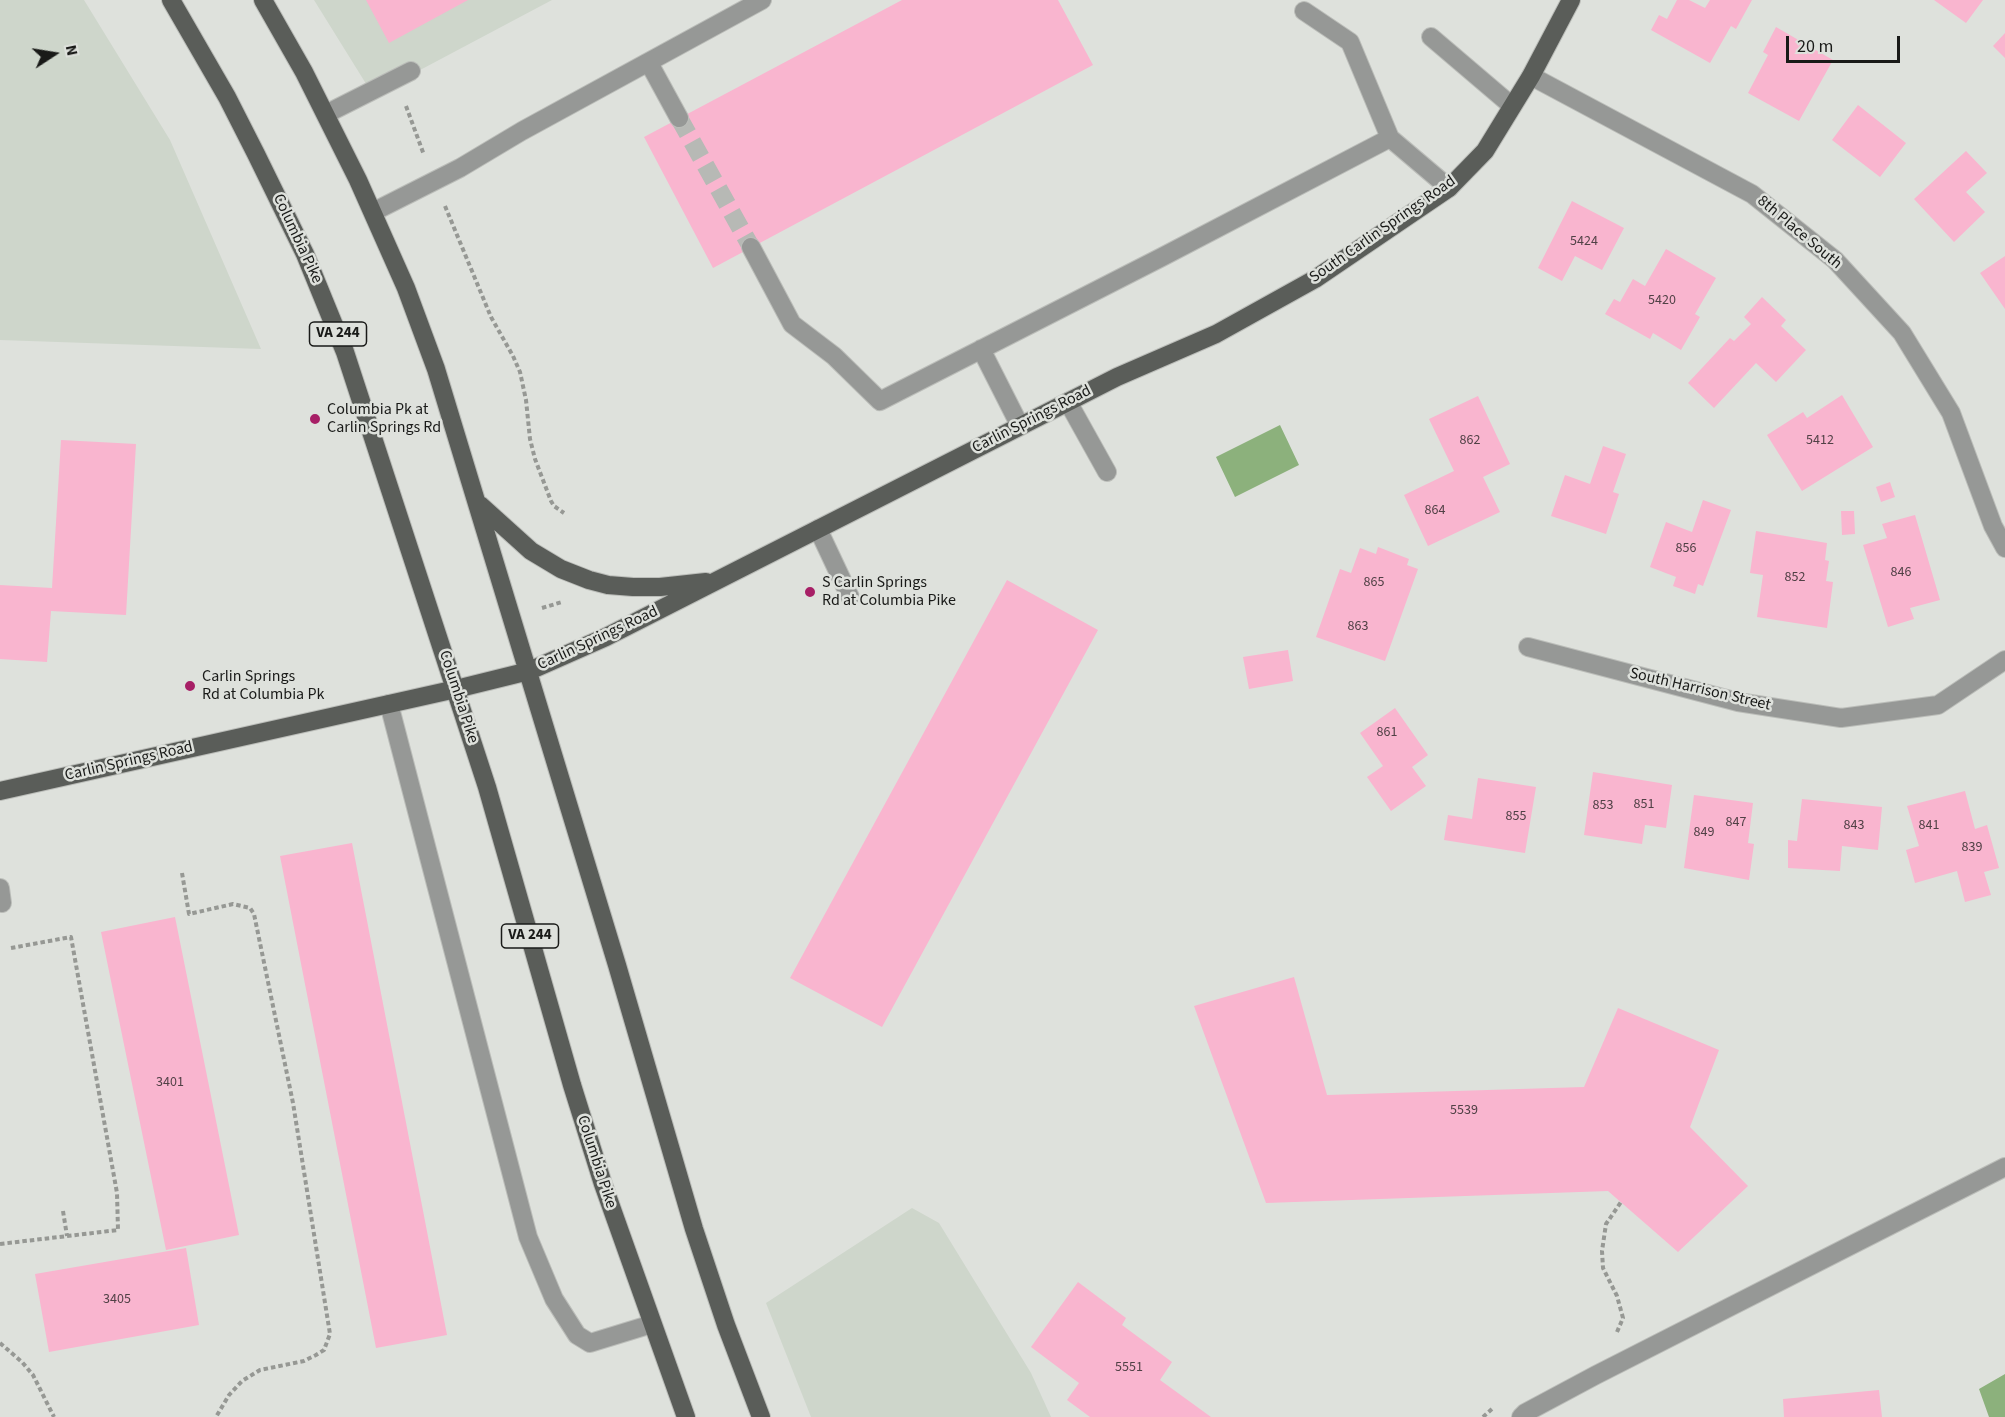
<!DOCTYPE html>
<html>
<head>
<meta charset="utf-8">
<style>
  body { margin:0 }
  #map { position:relative; width:2005px; height:1417px; overflow:hidden; background:#dee1dc; font-family:"Source Sans 3",sans-serif }
  canvas { display:block }
  .north { position:absolute; left:24px; top:24px; width:60px; height:60px; -webkit-text-stroke:4px #dee1dc; paint-order:stroke; rotate:78deg; font-size:16px; font-weight:700; line-height:24px; text-align:center; color:#191a18 }
  .north::after { content:''; display:block; margin:auto; width:21px; height:27px; background:#191a18; clip-path:polygon(50% 0,100% 100%,50% 72%,0 100%) }
  .scale { position:absolute; left:1786px; top:36px; width:114px; height:27px; box-sizing:border-box; border:3px solid #191a18; border-top:0; padding-left:8px; font-size:18px; line-height:21px; white-space:nowrap; color:#191a18; -webkit-text-stroke:4px #dee1dc; paint-order:stroke }
</style>
</head>
<body>
<div id="map">
<canvas width="2005" height="1417"></canvas>
<div class="north">N</div>
<div class="scale">20 m</div>
</div>
<script>
const ctx = document.querySelector('canvas').getContext('2d');
ctx.lineJoin = 'round';
function paint(path, color) { ctx.fillStyle = color; ctx.fill(path, 'evenodd'); }
const toPath = rows => new Path2D(rows.map(r => 'M' + r).join(''));
function trace(path, color, width, dash) { ctx.strokeStyle = color; ctx.lineWidth = width; ctx.lineCap = dash ? 'butt' : 'round'; ctx.setLineDash(dash || []); ctx.stroke(path); }
function drawText(font, color, halo, rows, align = 'center') {
  ctx.font = font + ' "Source Sans 3",sans-serif'; ctx.lineWidth = 5; ctx.setLineDash([]); ctx.textBaseline = 'middle'; ctx.strokeStyle = halo; ctx.fillStyle = color; for (const [text, x, y, turn = 0] of rows) {
    ctx.save(); ctx.translate(x, y); ctx.rotate((+turn || 0) * Math.PI / 180); ctx.textAlign = isNaN(turn) ? turn : align; if (halo) ctx.strokeText(text, 0, 0); ctx.fillText(text, 0, 0); ctx.restore();
  }
}
paint(toPath([
  [0,0,84,0,170,140,261,349,0,340],
  [314,0,552,0,373,95],
  [912,1208,939,1223,1031,1373,1051,1417,811,1417,766,1303]
]), '#ced6cb');
paint(toPath([
  [1280,425,1299,465,1235,497,1216,457],
  [2005,1374,2005,1417,1989,1417,1979,1389]
]), '#8cb17c');
paint(toPath([
  [366,0,468,0,389,43],
  [902,0,1058,0,1093,65,713,268,644,137],
  [1677,0,1689,0,1705,8,1710,0,1752,0,1736,29,1731,26,1710,63,1651,30,1659,15,1667,19],
  [1934,0,1983,0,1966,23],
  [1776,27,1833,60,1799,121,1748,93,1768,55,1763,52],
  [2005,33,2005,58,1993,46],
  [1858,105,1906,143,1880,177,1832,140],
  [1966,151,1987,173,1966,192,1985,212,1954,242,1914,199],
  [1572,201,1624,228,1602,270,1575,256,1562,281,1538,268],
  [1666,249,1716,278,1695,314,1700,317,1681,350,1653,333,1650,339,1605,314,1614,299,1620,302,1633,279,1645,286],
  [2005,256,2005,309,1980,273],
  [1762,297,1786,320,1781,326,1806,350,1776,382,1756,363,1714,408,1688,383,1730,338,1734,341,1751,324,1744,317],
  [1842,395,1873,447,1802,491,1767,435,1803,412,1807,418],
  [1478,396,1510,464,1483,477,1500,512,1428,546,1404,495,1454,471,1429,419],
  [61,440,136,444,126,615,51,611,47,662,0,659,0,585,52,588],
  [1603,446,1626,454,1613,492,1619,494,1606,534,1551,516,1565,475,1590,484],
  [1890,482,1895,497,1881,502,1876,487],
  [1703,500,1731,510,1703,586,1698,584,1695,594,1673,586,1676,577,1650,567,1666,522,1692,532],
  [1841,511,1854,511,1855,534,1842,535],
  [1915,515,1940,600,1910,608,1914,619,1888,627,1863,545,1887,538,1882,524],
  [1756,531,1827,543,1825,560,1829,561,1826,581,1833,582,1827,628,1757,617,1763,575,1750,573],
  [1378,547,1409,559,1407,565,1418,569,1385,661,1316,637,1340,569,1351,573,1360,548,1376,554],
  [1007,580,1098,630,882,1027,790,978],
  [1288,650,1293,681,1249,689,1243,657],
  [1395,708,1428,755,1412,767,1426,786,1391,811,1367,777,1383,766,1360,733],
  [1593,772,1672,785,1666,828,1645,825,1642,844,1584,835],
  [1478,778,1536,787,1525,853,1444,840,1448,815,1472,819],
  [1965,791,1975,829,1987,825,1999,868,1984,872,1991,895,1965,902,1957,871,1915,883,1906,850,1919,846,1907,806],
  [1694,795,1753,803,1748,843,1754,844,1749,880,1684,868],
  [1802,799,1882,807,1878,850,1842,846,1840,871,1788,868,1788,840,1797,841],
  [352,843,447,1335,376,1348,280,856],
  [175,917,239,1235,166,1250,101,932],
  [1294,977,1327,1095,1584,1087,1618,1008,1719,1050,1690,1127,1748,1186,1678,1252,1608,1191,1266,1203,1194,1006],
  [186,1248,199,1325,49,1352,35,1274],
  [1078,1282,1126,1318,1122,1325,1172,1362,1160,1380,1211,1417,1090,1417,1067,1400,1079,1383,1031,1347],
  [1879,1390,1882,1417,1784,1417,1783,1399]
]), '#f9b5cf');
trace(toPath([
  [679,118,751,247]
]), '#b7b9b5', 18, [18, 9]);
const minor = toPath([
  [1304,11,1350,42,1390,138,1449,188],
  [1431,37,1512,106],
  [649,63,679,118],
  [1531,76,1752,194,1835,260,1902,333,1951,413,1993,526,2005,548],
  [326,114,411,71],
  [373,212,460,168,522,131,762,0],
  [751,247,792,324,834,356,880,401,1162,257,1390,138],
  [981,349,1020,426],
  [1068,402,1107,472],
  [818,529,850,597],
  [1528,647,1738,702,1841,718,1938,705,2005,660],
  [389,704,528,1237,554,1299,577,1335,590,1343,652,1324],
  [0,888,2,903],
  [1521,1417,1525,1413,1596,1375,2005,1167]
]);
const major = toPath([
  [171,0,227,97,256,154,305,254,345,352,487,787,572,1085,603,1184,686,1417],
  [263,0,304,72,358,180,406,288,436,369,617,965,694,1229,726,1325,761,1417],
  [480,505,531,551,561,569,589,580,608,585,633,587,660,587,706,582],
  [0,791,456,689,529,671,606,637,1117,377,1216,334,1315,279,1449,188,1485,151,1531,76,1571,0]
]);
trace(minor, '#bbbdb9', 20);
trace(major, '#bbbdb9', 20);
trace(toPath([
  [406,106,424,155],
  [445,206,491,317,513,356,520,372,526,400,530,439,535,459,551,501,554,506,564,513],
  [542,608,562,602],
  [182,873,189,914,233,904,250,908,254,914,293,1103,330,1334,324,1350,316,1355,304,1361,260,1370,242,1381,229,1395,216,1417],
  [63,1211,67,1236],
  [0,1244,118,1230,117,1193,71,937,11,948],
  [1617,1332,1623,1318,1617,1296,1603,1268,1602,1251,1606,1224,1621,1202],
  [0,1343,22,1362,33,1375,54,1417],
  [1483,1417,1493,1408]
]), '#969894', 4, [4.5, 3]);
trace(minor, '#969896', 18);
trace(major, '#5a5d59', 18);
for (const [x, y, r, color] of [
  [315,419,6,"#a71f66"],
  [810,592,6,"#a71f66"],
  [190,686,6,"#a71f66"]
]) { const dot = new Path2D(); dot.arc(x, y, r, 0, 2 * Math.PI); ctx.fillStyle = color; ctx.fill(dot); trace(dot, '#dee1dc', 2); }
drawText('14px', '#514146', null, [
  ["5424",1584,242],
  ["5420",1662,301],
  ["862",1470,441],
  ["5412",1820,441],
  ["864",1435,511],
  ["856",1686,549],
  ["846",1901,573],
  ["852",1795,578],
  ["865",1374,583],
  ["863",1358,627],
  ["861",1387,733],
  ["851",1644,805],
  ["853",1603,806],
  ["855",1516,817],
  ["847",1736,823],
  ["843",1854,826],
  ["841",1929,826],
  ["849",1704,833],
  ["839",1972,848],
  ["3401",170,1083],
  ["5539",1464,1111],
  ["3405",117,1300],
  ["5551",1129,1368]
]);
for (const [x, y, w] of [
  [338,334,57],
  [530,936,57]
]) { const box = new Path2D(); box.roundRect(x - w / 2, y - 12, w, 24, 4.5); ctx.fillStyle = '#dee1dc'; ctx.fill(box); trace(box, '#191a18', 1.5); }
drawText('bold 15px', '#191a18', null, [
  ["VA 244",338,334],
  ["VA 244",530,936]
]);
drawText('16px', '#191a18', '#dee1dc', [
  ["South Carlin Springs Road",1383,230,-35],
  ["8th Place South",1799,233,40],
  ["Columbia Pike",297,239,65],
  ["Carlin Springs Road",1032,420,-27],
  ["Carlin Springs Road",598,639,-25],
  ["South Harrison Street",1700,690,13],
  ["Columbia Pike",458,697,72],
  ["Carlin Springs Road",129,762,-13],
  ["Columbia Pike",596,1162,72]
]);
drawText('16px', '#191a18', '#dee1dc', [
  ["Columbia Pk at",327,410],
  ["Carlin Springs Rd",327,428],
  ["S Carlin Springs",822,583],
  ["Rd at Columbia Pike",822,601],
  ["Carlin Springs",202,677],
  ["Rd at Columbia Pk",202,695]
], 'left');
</script>
</body>
</html>
